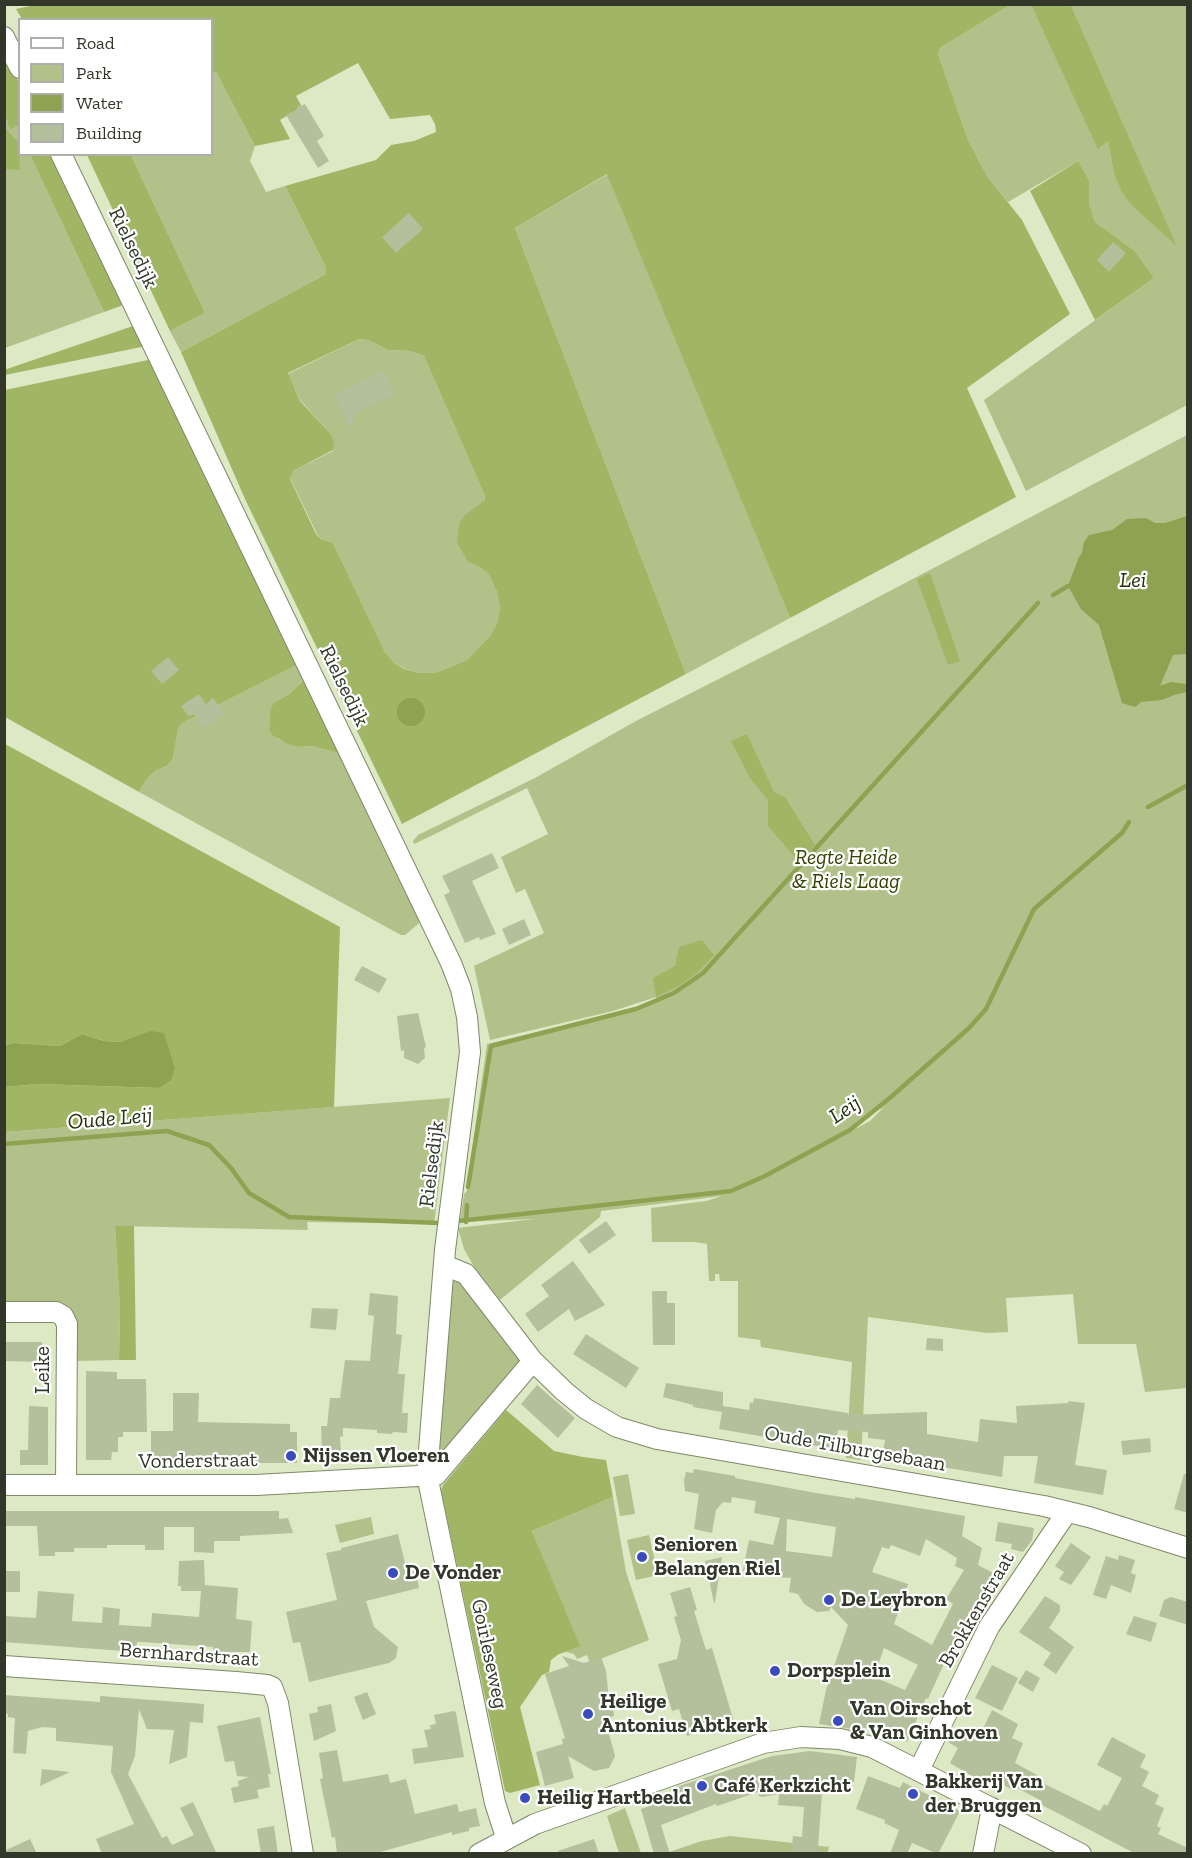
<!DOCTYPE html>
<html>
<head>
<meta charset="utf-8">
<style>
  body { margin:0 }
  #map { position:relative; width:1192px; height:1858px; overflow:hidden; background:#dde8c5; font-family:"Zilla Slab",serif }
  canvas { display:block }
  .frame { position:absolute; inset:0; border:6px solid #33372a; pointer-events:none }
  .legend { position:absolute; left:18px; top:18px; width:195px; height:138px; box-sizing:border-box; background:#fff; border:2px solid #adafaa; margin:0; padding:8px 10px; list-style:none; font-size:18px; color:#33372a }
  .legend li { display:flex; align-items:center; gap:12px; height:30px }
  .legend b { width:30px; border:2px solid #adafaa }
</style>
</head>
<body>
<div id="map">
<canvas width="1192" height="1858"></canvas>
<div class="frame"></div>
<ul class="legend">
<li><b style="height:8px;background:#fff"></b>Road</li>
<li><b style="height:16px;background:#b1c189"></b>Park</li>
<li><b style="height:16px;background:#8ea352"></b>Water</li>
<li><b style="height:16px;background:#b4bf9c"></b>Building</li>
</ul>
</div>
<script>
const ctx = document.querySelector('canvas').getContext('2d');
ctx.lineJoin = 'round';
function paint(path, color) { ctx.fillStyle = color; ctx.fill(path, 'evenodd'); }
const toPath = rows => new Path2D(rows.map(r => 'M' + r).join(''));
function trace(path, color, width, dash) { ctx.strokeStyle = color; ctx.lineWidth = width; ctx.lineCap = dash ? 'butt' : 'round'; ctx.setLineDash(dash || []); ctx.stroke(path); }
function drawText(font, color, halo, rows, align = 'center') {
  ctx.font = font + ' "Zilla Slab",serif'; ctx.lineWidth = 4.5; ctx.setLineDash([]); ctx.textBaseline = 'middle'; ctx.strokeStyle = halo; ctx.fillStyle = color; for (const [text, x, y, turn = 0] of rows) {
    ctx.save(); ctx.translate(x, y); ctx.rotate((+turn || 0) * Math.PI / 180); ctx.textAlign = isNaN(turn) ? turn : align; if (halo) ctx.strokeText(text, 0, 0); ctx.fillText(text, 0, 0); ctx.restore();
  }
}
paint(toPath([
  [1010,5,1031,5,1099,148,1108,140,1114,174,1131,205,1176,244,1071,5,1187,5,1187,405,1026,491,984,400,1154,278,1135,251,1095,222,1089,203,1088,193,1078,161,1008,202,987,176,968,140,938,54,940,48],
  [216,72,255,146,250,161,266,192,285,186,326,268,326,274,181,352,170,331,205,313,131,155,212,154,212,74],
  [4,117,10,128,17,126,19,132,20,154,30,155,104,312,5,348],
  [608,174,790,618,686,674,515,228],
  [359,339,368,340,388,350,410,351,424,356,485,496,468,562,481,568,489,575,497,592,500,608,497,623,490,636,467,660,435,673,419,673,405,669,394,663,385,652,333,543,321,539,317,534,290,478,293,471,333,451,331,434,300,400,288,374],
  [1187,435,1187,1388,1145,1392,1136,1344,1078,1344,1073,1294,1006,1298,1008,1332,987,1333,868,1317,861,1460,846,1458,852,1362,761,1347,760,1340,738,1337,738,1281,720,1281,719,1274,715,1274,715,1281,709,1281,707,1244,695,1242,652,1242,651,1208,706,1201,722,1196,601,1211,600,1217,500,1300,473,1265,464,1249,458,1228,534,1219,460,1222,464,1194,467,1191,471,1156,487,1044,600,1017,658,1001,656,997,613,1011,490,1040,474,966,544,933,525,889,516,893,501,857,548,834,527,788,439,832,414,844,413,841,418,835,535,778,636,721,827,624],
  [883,1108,870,1121,815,1151,837,1139,865,1115],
  [299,664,306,678,288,695,273,703,270,711,269,729,278,739,298,747,312,746,342,754,422,918,418,924,405,935,401,935,139,792,147,779,155,771,168,765,173,758,178,729,182,723],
  [450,1098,434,1224,307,1222,308,1230,115,1226,120,1310,119,1360,73,1361,74,1327,5,1306,5,1132],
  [458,1280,463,1281,523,1361,437,1466,451,1286,453,1282],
  [628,1474,635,1514,620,1516,613,1477],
  [613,1497,626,1572,649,1640,590,1663,587,1655,577,1659,574,1654,566,1652,559,1654,579,1646,532,1531],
  [371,1517,374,1534,340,1543,335,1525],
  [649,1535,658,1575,636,1580,627,1540],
  [625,1808,641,1853,619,1853,607,1816],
  [730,1836,829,1847,827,1854,663,1854,702,1841]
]), '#b1c189');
paint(toPath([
  [40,4,1010,5,940,48,938,54,968,140,987,176,1022,220,1070,314,967,388,1016,497,790,618,607,174,515,228,686,674,402,824,245,499,181,352,326,274,326,268,285,186,376,160,391,145,414,141,436,132,435,124,430,115,390,119,358,63,296,96,302,107,280,120,290,139,255,146,216,72,212,74,212,20,22,19,16,9],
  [359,339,368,340,388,350,410,351,424,356,485,496,484,501,464,516,459,524,457,542,468,562,481,568,489,575,497,592,500,608,497,623,490,636,467,660,435,673,419,673,404,669,394,663,385,652,333,543,321,539,316,534,290,479,293,471,333,450,334,442,331,434,300,401,288,373],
  [1031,5,1071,5,1177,246,1131,205,1122,192,1114,174,1108,141,1098,149],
  [5,52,19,83,19,132,17,126,10,129,5,117],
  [4,127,19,143,20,170,5,169],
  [30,155,54,155,126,304,104,312],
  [87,155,131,155,205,313,170,331],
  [1078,161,1089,181,1089,203,1095,222,1135,251,1154,278,1095,320,1030,191],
  [136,325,146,346,5,375,4,370],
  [153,359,299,664,182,723,178,729,173,758,168,765,155,771,147,779,139,792,5,717,5,390],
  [930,573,960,661,948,665,917,579],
  [306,678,342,754,312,746,298,747,288,744,272,735,269,729,270,711,273,703,288,695],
  [747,734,774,792,785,797,815,845,799,862,768,826,768,800,750,778,731,741],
  [5,744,340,927,334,1107,5,1132,5,1087,37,1084,159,1088,170,1055,164,1034,133,1038,120,1042,104,1041,82,1034,60,1046,14,1043,5,1045],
  [702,940,714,955,697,973,680,985,656,997,653,978,675,966,679,947],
  [115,1226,134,1226,136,1360,119,1360,120,1310],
  [506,1410,554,1451,583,1457,606,1460,613,1497,532,1531,580,1646,559,1654,551,1660,549,1672,542,1675,520,1707,540,1785,510,1793,505,1791,441,1490,443,1485]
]), '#a0b665');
paint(toPath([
  [1187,516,1187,654,1173,655,1160,686,1171,682,1187,684,1187,692,1174,695,1162,700,1141,702,1135,707,1122,703,1099,625,1081,609,1068,586,1079,557,1082,553,1084,542,1089,535,1112,530,1127,519,1146,518,1155,523,1165,523],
  '397 712a14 14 0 1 1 28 0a14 14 0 1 1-28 0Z',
  [151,1031,164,1033,175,1069,171,1080,159,1088,37,1084,5,1087,5,1045,14,1043,60,1046,82,1034,104,1041,120,1042]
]), '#8ea352');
trace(toPath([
  [1053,595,1068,586],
  [1148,807,1188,785],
  [4,1144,167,1131,209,1145,231,1168,249,1193,289,1217,439,1223],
  [468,1187,491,1046,636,1009,674,993,703,973,1038,603],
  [458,1221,731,1191,765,1176,850,1130,891,1097,969,1028,986,1009,1034,909,1122,833,1129,822],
  [466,1222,467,1205]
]), '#8ea352', 4.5);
paint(toPath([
  [305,104,324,136,317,141,329,161,318,168,286,115,296,110,298,105,301,106],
  [409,213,423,229,396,253,382,237],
  [1113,242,1126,253,1109,272,1097,260],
  [384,371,395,394,355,414,351,431,334,395],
  [168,657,179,670,162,684,151,671],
  [199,694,206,704,213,698,224,714,204,728,194,714,189,717,181,706],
  [492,853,499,868,472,881,496,934,480,940,479,937,465,943,444,895,450,892,442,876],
  [524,919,531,935,509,945,502,929],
  [362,966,387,979,379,993,354,980],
  [418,1013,426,1047,424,1048,425,1058,418,1064,404,1058,404,1050,401,1051,397,1016],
  [606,1221,616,1235,589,1254,579,1240],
  [573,1261,605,1305,575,1321,569,1309,538,1332,525,1314,549,1296,541,1285],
  [652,1291,667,1291,667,1303,675,1303,675,1345,653,1345],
  [370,1293,398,1296,396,1334,402,1335,398,1374,405,1374,402,1413,408,1413,407,1433,393,1432,392,1434,377,1433,377,1430,343,1428,343,1437,340,1436,341,1455,322,1455,321,1426,327,1426,330,1398,340,1398,345,1360,370,1361,374,1316,368,1315],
  [312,1308,338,1309,336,1330,310,1328],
  [586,1334,639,1368,626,1388,573,1354],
  [927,1338,943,1339,943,1351,926,1350],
  [4,1342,42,1342,42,1362,4,1361],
  [86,1371,117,1372,117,1379,146,1379,147,1432,123,1432,123,1437,118,1437,118,1452,112,1452,111,1460,86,1460],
  [666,1383,723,1392,723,1406,749,1410,750,1402,753,1403,754,1398,848,1413,848,1415,927,1412,927,1434,978,1442,980,1419,1017,1423,1016,1406,1068,1403,1069,1401,1085,1403,1075,1465,1107,1470,1103,1495,1034,1483,1038,1456,1004,1456,1002,1477,882,1457,885,1440,868,1438,868,1432,838,1430,835,1449,719,1429,722,1412,693,1407,693,1405,663,1397],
  [537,1385,575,1418,558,1438,521,1404],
  [173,1393,199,1393,198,1422,290,1424,290,1432,297,1432,297,1463,254,1463,254,1458,195,1458,195,1462,151,1462,151,1431,173,1431],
  [29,1406,48,1407,48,1465,20,1465,20,1450,28,1450],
  [1150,1438,1151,1452,1123,1455,1121,1441],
  [694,1469,735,1476,735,1478,816,1493,855,1499,855,1497,965,1516,962,1536,982,1548,978,1565,999,1576,973,1617,971,1615,949,1658,947,1657,928,1699,926,1698,907,1742,867,1726,866,1731,819,1724,826,1690,848,1625,831,1607,829,1611,817,1612,804,1604,798,1594,789,1592,791,1578,742,1575,749,1540,773,1545,780,1518,754,1513,756,1501,732,1497,731,1503,723,1502,716,1510,712,1533,694,1529,699,1494,685,1491,684,1480,686,1472,693,1473],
  [787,1519,836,1527,832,1557,786,1551],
  [926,1539,957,1558,955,1566,964,1570,946,1599,953,1604,932,1645,894,1624,908,1584,872,1572,882,1547,889,1549,891,1545,920,1556],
  [884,1648,918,1665,905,1690,874,1677],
  [1184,1474,1188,1474,1188,1513,1174,1509],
  [4,1511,279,1511,279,1519,288,1518,293,1533,240,1536,240,1541,214,1541,214,1553,194,1552,194,1527,164,1527,164,1550,145,1550,145,1545,107,1545,107,1548,74,1548,74,1552,55,1552,55,1556,39,1556,37,1526,4,1526],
  [998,1522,1034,1528,1032,1540,1023,1552,1011,1549,1012,1544,995,1541],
  [398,1534,406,1567,414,1565,419,1588,366,1601,374,1627,398,1647,396,1658,389,1663,309,1682,300,1642,293,1643,286,1612,337,1600,326,1553,341,1550,341,1548],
  [1071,1543,1091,1557,1071,1585,1059,1579,1064,1572,1055,1566],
  [1119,1555,1135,1560,1131,1573,1136,1575,1131,1593,1111,1585,1106,1599,1093,1595,1106,1556,1118,1560],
  [722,1557,715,1602,714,1603,705,1561],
  [204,1560,205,1585,238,1588,236,1619,252,1621,250,1652,216,1652,216,1650,213,1650,213,1647,142,1642,137,1642,136,1652,4,1642,4,1616,36,1618,38,1591,74,1594,72,1621,102,1623,103,1607,120,1609,119,1625,151,1627,152,1613,199,1617,201,1591,181,1591,181,1586,178,1586,179,1561],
  [4,1571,20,1571,20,1592,4,1592],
  [690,1587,697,1610,694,1611,706,1650,712,1648,734,1722,687,1736,679,1709,672,1711,658,1664,677,1659,681,1640,674,1617,677,1616,670,1593],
  [1045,1596,1060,1605,1060,1611,1049,1628,1074,1647,1056,1674,1043,1665,1051,1653,1019,1632],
  [1171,1597,1188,1602,1188,1625,1159,1616,1164,1600],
  [1134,1616,1157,1623,1151,1642,1126,1634],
  [562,1656,584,1663,601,1657,606,1671,609,1699,612,1698,614,1716,605,1719,615,1756,609,1768,594,1771,568,1756,574,1778,545,1786,536,1752,563,1744,562,1739,565,1738,545,1674,569,1666],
  [992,1665,1018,1678,1002,1711,975,1698],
  [1026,1670,1040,1678,1033,1692,1018,1683],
  [367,1692,376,1714,363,1720,354,1697],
  [4,1695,100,1702,100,1696,204,1704,203,1723,190,1722,187,1757,169,1764,174,1730,147,1729,139,1709,135,1756,128,1774,162,1838,167,1836,172,1845,194,1835,180,1808,193,1802,217,1854,102,1854,96,1839,134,1824,111,1772,113,1746,56,1741,56,1728,42,1727,28,1731,26,1754,13,1753,15,1718,8,1717,8,1714,4,1713],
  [331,1704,336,1731,314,1741,309,1714,318,1712,317,1707],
  [992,1710,1018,1724,1012,1738,1023,1743,1015,1763,1037,1775,1034,1779,1100,1811,1104,1804,1107,1806,1122,1778,1097,1765,1112,1737,1146,1755,1140,1767,1149,1772,1142,1786,1159,1795,1155,1804,1164,1808,1157,1826,1161,1828,1158,1834,1188,1848,1188,1854,1136,1854,1040,1804,1042,1801,1017,1788,1015,1791,985,1776,982,1782,950,1763,958,1748,948,1742,955,1729,977,1741],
  [454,1711,456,1713,464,1757,414,1764,412,1749,428,1747,424,1730,431,1729,430,1725,436,1724,434,1715],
  [260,1717,271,1774,268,1774,270,1787,257,1790,259,1798,234,1803,231,1788,239,1786,238,1781,249,1777,237,1776,234,1761,225,1762,217,1726],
  [337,1750,343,1782,388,1774,390,1783,406,1779,415,1814,457,1804,459,1812,476,1808,480,1826,469,1828,469,1831,452,1835,452,1832,373,1854,337,1854,335,1837,332,1838,320,1779,323,1778,319,1753],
  [810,1751,857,1757,854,1782,823,1779,818,1848,816,1854,791,1854,793,1836,802,1837,804,1807,778,1805,779,1794,762,1797,759,1796,758,1792,717,1806,716,1804,661,1825,670,1854,654,1854,641,1809,674,1798,670,1789,772,1756],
  [42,1769,70,1772,40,1786],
  [868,1776,900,1788,903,1782,960,1811,938,1854,912,1843,907,1854,890,1854,899,1830,884,1823,885,1820,856,1809],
  [274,1826,278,1854,261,1854,257,1829],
  [30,1839,37,1854,4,1854,4,1851],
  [594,1839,599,1854,558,1854,558,1851]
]), '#b4bf9c');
const minor = toPath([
  [4,37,20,68],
  [61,154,451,963,461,989,467,1017,470,1052,445,1250,427,1475,495,1803,506,1837],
  [444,1265,466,1274,533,1361,565,1392,586,1409,617,1427,657,1439,1044,1506,1089,1517,1188,1548],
  [4,1312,56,1312,63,1316,67,1324,66,1485],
  [4,1485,256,1485,436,1475,533,1361],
  [4,1666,236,1682,267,1685,272,1687,278,1703,303,1854],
  [919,1770,989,1627,1067,1512],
  [479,1854,535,1824,763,1743,801,1737,840,1739,872,1747,1081,1854],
  [983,1854,992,1808]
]);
trace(minor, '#7f8968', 22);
trace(minor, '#fff', 20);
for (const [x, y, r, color] of [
  [291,1456,6,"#3a4bbe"],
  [642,1557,6,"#3a4bbe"],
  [393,1573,6,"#3a4bbe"],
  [829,1600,6,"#3a4bbe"],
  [775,1671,6,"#3a4bbe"],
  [588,1714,6,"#3a4bbe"],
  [838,1721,6,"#3a4bbe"],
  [702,1786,6,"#3a4bbe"],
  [913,1794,6,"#3a4bbe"],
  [525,1798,6,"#3a4bbe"]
]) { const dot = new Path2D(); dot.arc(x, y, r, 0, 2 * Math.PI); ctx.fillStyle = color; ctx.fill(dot); trace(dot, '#fff', 2); }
drawText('21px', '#33372a', '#fff', [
  ["Rielsedijk",133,248,64],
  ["Rielsedijk",344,686,64],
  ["Rielsedijk",432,1164,-83],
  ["Leike",43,1370,-90],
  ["Oude Tilburgsebaan",855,1449,10],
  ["Vonderstraat",198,1461,-1],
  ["Brokkenstraat",977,1610,-60],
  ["Goirleseweg",489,1654,78],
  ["Bernhardstraat",189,1655,4]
]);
drawText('italic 21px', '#344100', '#fff', [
  ["Regte Heide",846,858],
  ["& Riels Laag",846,882]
]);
drawText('bold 21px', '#33372a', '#fff', [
  ["Nijssen Vloeren",303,1456],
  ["Senioren",654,1545],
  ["Belangen Riel",654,1569],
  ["De Vonder",405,1573],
  ["De Leybron",841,1600],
  ["Dorpsplein",787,1671],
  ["Heilige",600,1702],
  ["Antonius Abtkerk",600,1726],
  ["Van Oirschot",850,1709],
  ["& Van Ginhoven",850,1733],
  ["Bakkerij Van",925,1782],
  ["der Bruggen",925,1806],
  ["Café Kerkzicht",714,1786],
  ["Heilig Hartbeeld",537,1798]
], 'left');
drawText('italic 22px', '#27300d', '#fff', [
  ["Lei",1133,581],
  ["Leij",845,1110,-34],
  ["Oude Leij",110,1119,-5]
]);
</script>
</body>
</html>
